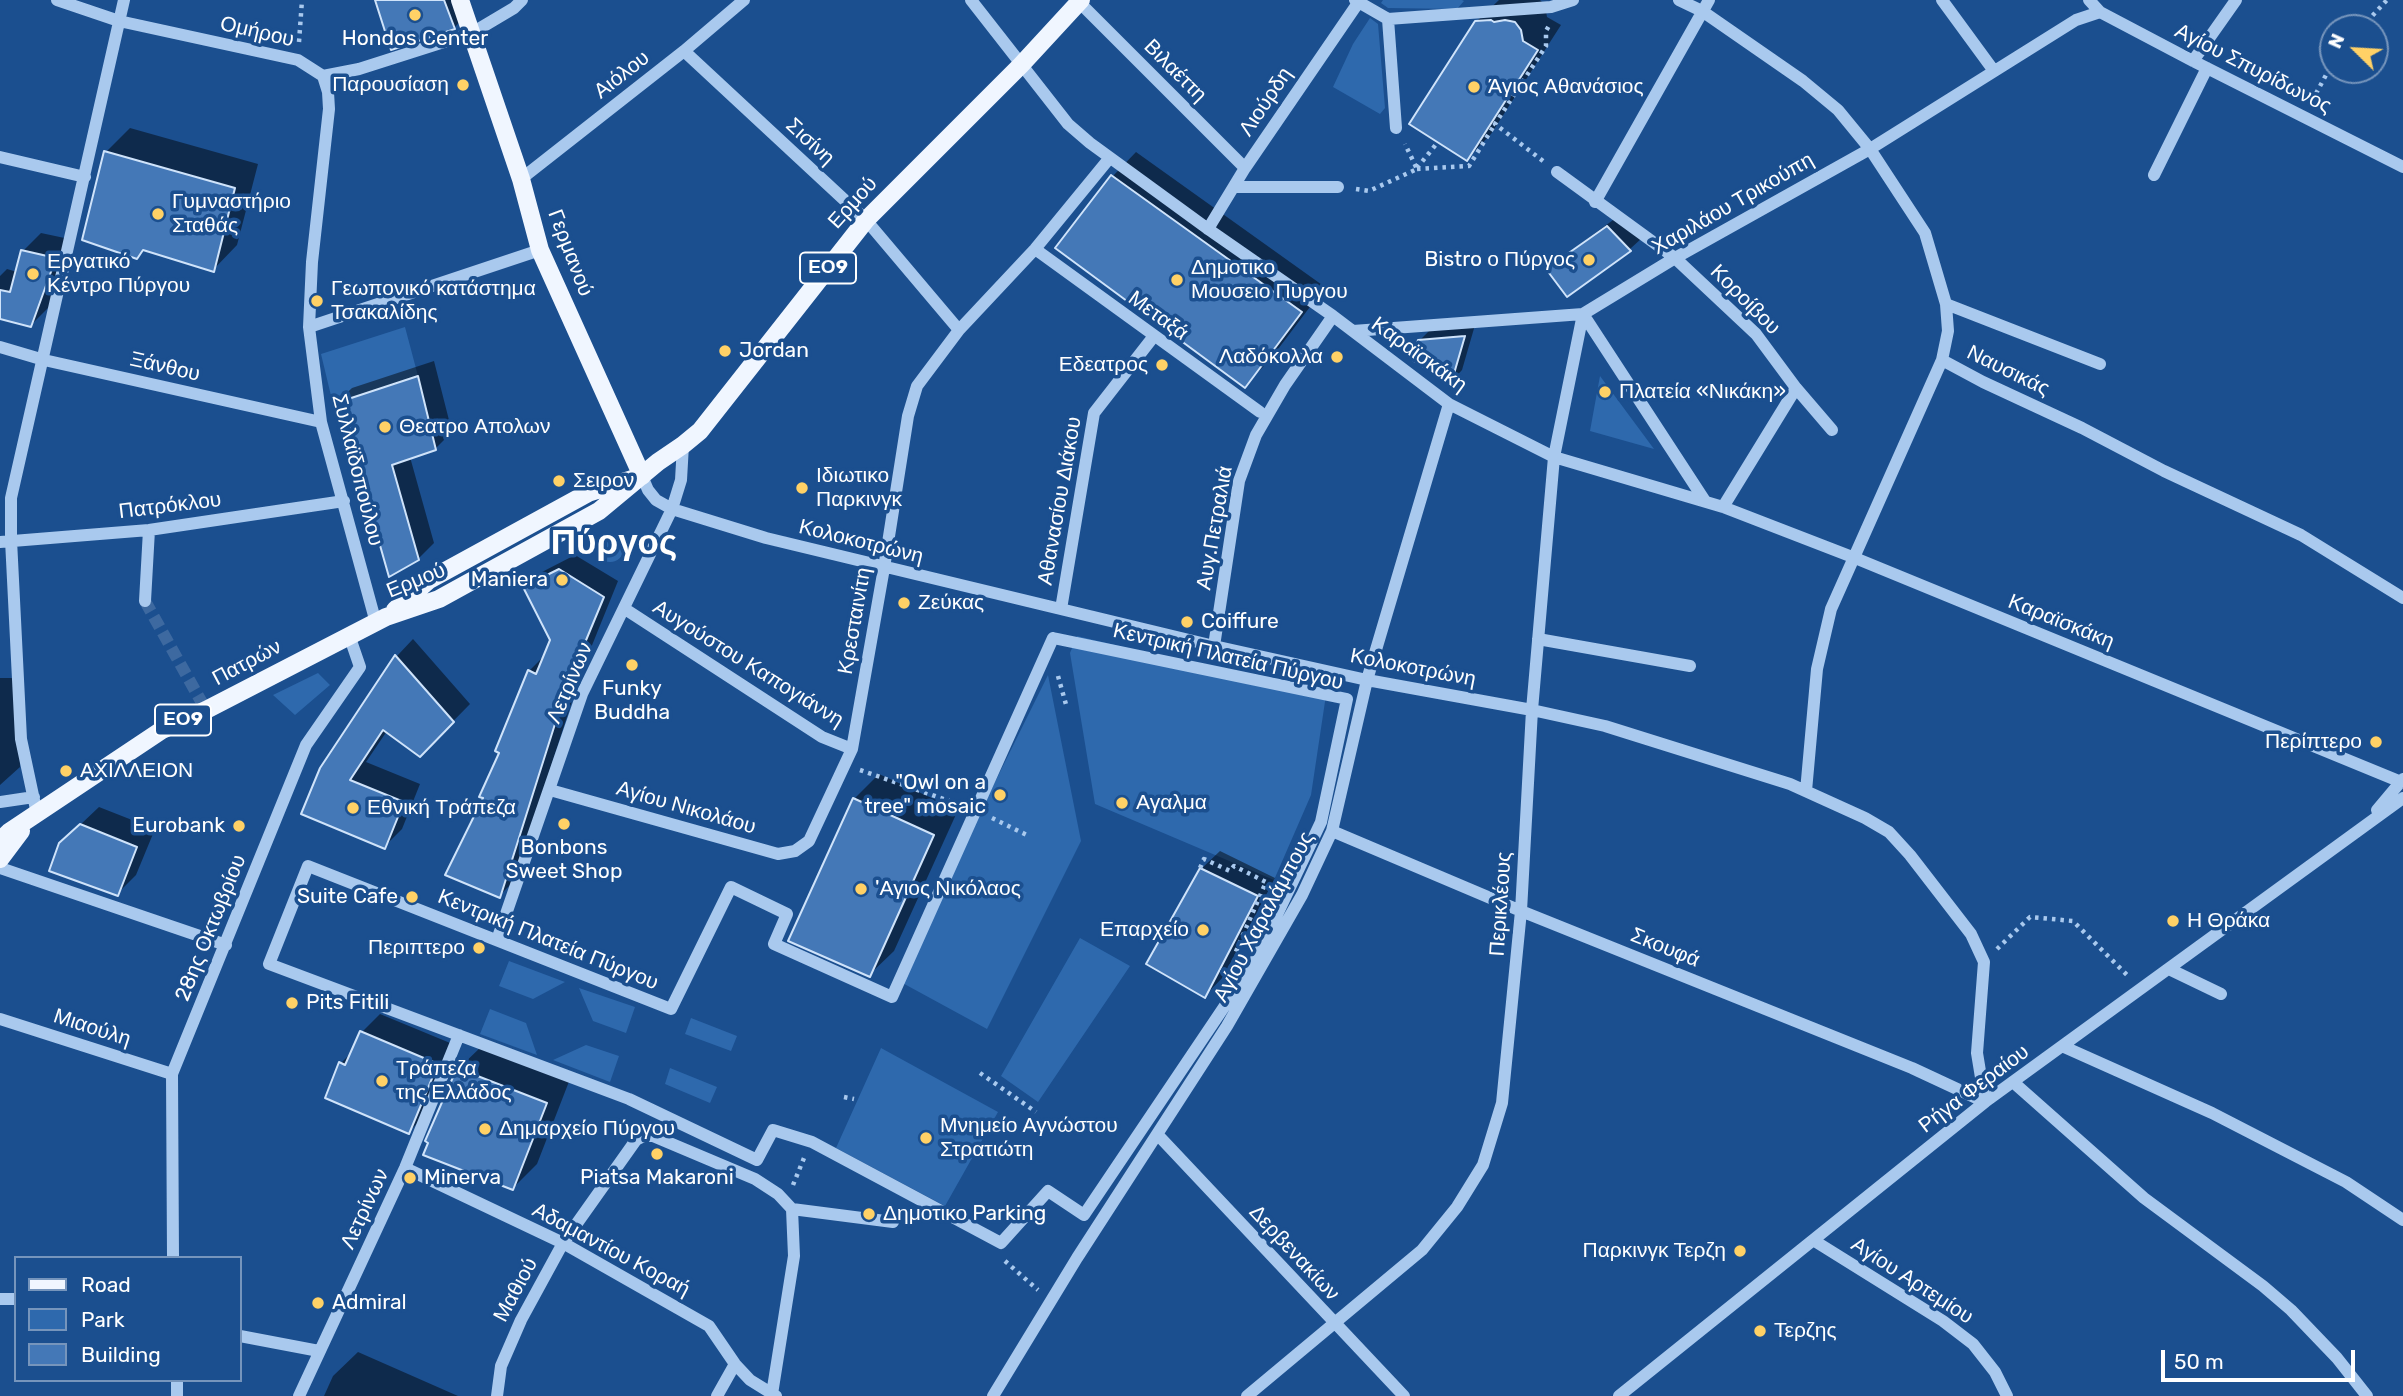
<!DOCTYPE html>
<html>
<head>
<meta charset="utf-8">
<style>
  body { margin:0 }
  #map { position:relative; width:2403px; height:1396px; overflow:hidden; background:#1b4f8f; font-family:Rubik,sans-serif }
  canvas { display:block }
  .legend { position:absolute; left:14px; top:1256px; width:228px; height:126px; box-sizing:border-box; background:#1b4f8f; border:2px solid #7695bc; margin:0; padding:9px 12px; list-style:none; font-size:21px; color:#fff }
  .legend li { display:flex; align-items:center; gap:14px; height:35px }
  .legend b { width:35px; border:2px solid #7695bc }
  .north { position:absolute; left:2319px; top:14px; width:70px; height:70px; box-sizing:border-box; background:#1b4f8f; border:2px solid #7695bc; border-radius:50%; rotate:294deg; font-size:19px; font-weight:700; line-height:28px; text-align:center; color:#fff }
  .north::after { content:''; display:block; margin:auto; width:24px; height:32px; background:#ffd166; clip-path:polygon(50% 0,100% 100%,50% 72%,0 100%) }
  .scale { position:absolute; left:2161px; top:1350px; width:194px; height:32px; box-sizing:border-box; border:4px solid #fff; border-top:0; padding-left:9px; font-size:21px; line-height:24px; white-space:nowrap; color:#fff; -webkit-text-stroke:5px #1b4f8f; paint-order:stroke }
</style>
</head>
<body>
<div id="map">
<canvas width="2403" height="1396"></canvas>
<ul class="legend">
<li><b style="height:9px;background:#f0f6ff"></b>Road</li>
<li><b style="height:19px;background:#2e69ad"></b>Park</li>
<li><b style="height:19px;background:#4478b7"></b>Building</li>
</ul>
<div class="north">N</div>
<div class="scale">50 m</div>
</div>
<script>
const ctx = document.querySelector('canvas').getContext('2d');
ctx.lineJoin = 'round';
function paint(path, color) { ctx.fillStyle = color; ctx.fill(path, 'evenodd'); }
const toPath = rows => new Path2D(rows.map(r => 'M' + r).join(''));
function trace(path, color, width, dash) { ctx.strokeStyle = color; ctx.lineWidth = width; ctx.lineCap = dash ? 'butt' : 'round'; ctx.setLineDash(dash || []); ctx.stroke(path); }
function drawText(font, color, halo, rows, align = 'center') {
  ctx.font = font + ' Rubik,sans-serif'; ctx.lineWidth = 7; ctx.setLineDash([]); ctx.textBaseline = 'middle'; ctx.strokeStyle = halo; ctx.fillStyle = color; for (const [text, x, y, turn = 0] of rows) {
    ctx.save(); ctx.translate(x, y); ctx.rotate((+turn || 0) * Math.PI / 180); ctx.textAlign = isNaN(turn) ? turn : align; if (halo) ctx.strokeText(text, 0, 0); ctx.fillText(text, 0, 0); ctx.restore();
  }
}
paint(toPath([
  [1383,0,1462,0,1464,1,1457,9,1388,8,1381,3],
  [1370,18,1378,24,1385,108,1380,114,1333,87,1353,44],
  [405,327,418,376,333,404,321,354],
  [1600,376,1617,399,1654,449,1590,431],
  '596 548a14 14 0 1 1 28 0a14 14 0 1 1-28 0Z',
  [1077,636,1326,695,1311,795,1274,880,1095,804,1070,653],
  [318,673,330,685,295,715,273,695],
  [1048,675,1081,841,987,1029,897,980],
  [1080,938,1130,966,1038,1102,1001,1076],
  [509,961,565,982,533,999,499,986],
  [579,988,635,1007,626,1033,593,1021],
  [490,1009,526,1023,537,1055,480,1034],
  [691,1018,737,1036,731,1051,685,1034],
  [586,1045,619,1056,610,1082,553,1060],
  [881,1048,998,1112,945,1206,836,1148],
  [670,1068,717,1087,710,1103,665,1084]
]), '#2e69ad');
paint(toPath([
  [377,0,469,0,472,9,454,28],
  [1499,0,1540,0,1545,5,1547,17,1561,25,1491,134,1467,159,1476,22],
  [130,128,258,164,237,245,213,270,145,249,137,257,106,152],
  [1136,152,1325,287,1269,361,1245,385,1112,177],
  [1620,215,1642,238,1630,249,1567,294,1549,270,1561,258],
  [41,233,74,240,49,307,31,325,0,317,0,276,7,269,17,272,23,251],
  [1475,325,1462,370,1451,382,1420,340,1432,328],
  [434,361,452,432,435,449,410,457,434,543,418,559,362,473,335,404,352,388],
  [575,555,618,581,582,670,514,881,499,896,485,797,529,671,544,656,552,640,525,588,540,573],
  [413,639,470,704,420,755,387,731,366,762,420,784,402,829,384,847,321,769,397,656],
  [0,678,18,678,20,767,0,785],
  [879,774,958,810,894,951,869,975,854,799],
  [99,807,155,829,136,875,117,894,80,825],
  [1220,851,1275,878,1223,977,1205,996,1201,869],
  [380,1014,455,1045,427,1113,409,1132,341,1063,353,1051,362,1032],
  [483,1045,570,1079,537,1164,513,1188,458,1069],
  [358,1352,458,1396,324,1396,333,1376]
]), '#0007');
const building = toPath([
  [375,0,444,0,455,29,391,50,375,0],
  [1491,20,1494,22,1505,20,1515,22,1521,30,1523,41,1538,50,1467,161,1409,124,1475,21,1491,20],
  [104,151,235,188,214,272,143,250,137,259,82,240,104,151],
  [1111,175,1302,312,1245,388,1055,248,1111,175],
  [1607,226,1631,251,1567,297,1546,269,1607,226],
  [21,250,56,258,31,327,0,319,0,290,10,292,21,250],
  [1465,336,1451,384,1412,360,1418,340,1465,336],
  [418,376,436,450,392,465,419,560,389,577,360,475,355,477,333,404,418,376],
  [559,569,604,597,567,686,500,898,445,875,483,798,479,797,499,753,495,751,528,670,536,674,550,640,523,587,559,569],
  [395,655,454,722,420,757,383,730,350,780,404,802,385,849,301,814,320,768,395,655],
  [853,798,934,835,870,977,788,941,853,798],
  [80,824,137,847,118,896,49,871,59,843,80,824],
  [1200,868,1258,896,1205,998,1146,964,1200,868],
  [360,1031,438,1064,409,1134,325,1098,339,1062,345,1065,360,1031],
  [457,1068,547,1103,513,1190,423,1155,428,1143,425,1141,457,1068]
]);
paint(building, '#4478b7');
trace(building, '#cfe3fa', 2);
trace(toPath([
  [145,601,206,710]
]), '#3d69a0', 12, [12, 6]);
trace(toPath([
  [2361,28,2387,0],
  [299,42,302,0],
  [2312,101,2333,62],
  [1543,161,1495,124,1546,46,1546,31,1550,24],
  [1417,168,1438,142],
  [1417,169,1469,166,1495,124],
  [1356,189,1369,191,1417,169,1405,144],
  [1058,676,1067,708],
  [860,770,958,804],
  [992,818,1029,836],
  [1200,868,1204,859,1230,871,1234,866,1266,882,1234,956],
  [1997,949,2030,917,2073,921,2127,975],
  [980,1073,1036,1112],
  [844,1097,854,1099],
  [793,1185,804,1158],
  [1005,1261,1038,1290]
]), '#a9c9ee', 4.5, [3.5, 5]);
trace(toPath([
  [57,0,119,21,298,60,323,76],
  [971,0,1068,124,1090,143,1208,229,1333,316,1449,404,1554,457,1723,507,1855,558,2401,782],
  [1355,0,1388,19,1551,7,1573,0],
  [1679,0,1702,11,1803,81,1838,110,1870,149,1925,233,1946,304,1948,331,1942,360,1831,609,1817,669,1806,791],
  [1942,0,1994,71],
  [2089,0,2100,12,2193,61,2403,167],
  [1079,2,1245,168],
  [1388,19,1396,128],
  [684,51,866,220,959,330],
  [2193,61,2236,0],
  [323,76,328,92,329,109,312,262,309,327,321,422,376,623],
  [323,76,359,69,472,33,514,8,522,0],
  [0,157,85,177],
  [1557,172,1675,258,1756,334,1796,388,1832,430],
  [2154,175,2207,68],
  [521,179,684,51,744,0],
  [1234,187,1338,187],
  [1595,202,1709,0],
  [1208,229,1245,168,1360,0],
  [1035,249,1260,412],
  [1946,304,2100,364],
  [1583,314,1705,501],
  [309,327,540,250],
  [1353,331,1583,314,1675,258,1870,149,2076,20,2100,12],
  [0,347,44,360,321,422],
  [1942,360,1983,382,2082,428,2164,471,2301,535,2403,598],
  [642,476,648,490,656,500,672,509,766,538,1214,646,1367,680,1532,710,1605,726,1790,784,1865,818,1889,832,1910,855,1971,934,1984,962,1977,1053,1985,1102],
  [1723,507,1796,388],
  [0,542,149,530,344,501],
  [145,601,149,530],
  [625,609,822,737,852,749],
  [1061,609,1094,413,1154,336],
  [1053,638,1347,699,1321,822,1255,961,1084,1215,1048,1191,1001,1243,812,1142,773,1130,757,1160,629,1099,269,964,308,866,671,1009,731,887,787,914,774,944,892,997,1053,638],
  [1538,639,1690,666],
  [1214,646,1239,481,1256,435,1285,385,1333,316],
  [550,790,778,854,795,851,809,841,852,749,884,568,908,416,917,386,959,330,1035,249,1108,160],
  [0,802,34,797],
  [2377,810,2403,779],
  [37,814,21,739,11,540,11,498,124,0],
  [1332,831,1521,911,1912,1068,1985,1102],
  [0,868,226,945],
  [497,940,582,694,672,509,681,480,683,445],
  [2169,969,2221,994],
  [0,1019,172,1074],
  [2062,1046,2212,1113,2346,1182,2403,1220],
  [2013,1082,2144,1198,2263,1286,2291,1310,2337,1358,2367,1396],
  [1157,1134,1404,1396],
  [405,1168,563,1243,709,1326,735,1364,750,1380,776,1396],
  [792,1209,893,1222],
  [1813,1240,1943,1321,1973,1344,1995,1372,2007,1396],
  [173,1258,172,1074,306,745,360,667,349,635],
  [0,1299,16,1299],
  [240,1336,319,1351],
  [177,1380,177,1396],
  [299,1396,405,1168,459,1035],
  [497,1396,501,1366,521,1320,563,1243,636,1140,644,1136,653,1136,755,1179,778,1194,792,1209,794,1256,772,1394],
  [717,1396,735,1364],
  [993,1396,1077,1258,1227,1026,1302,895,1332,831,1367,680,1449,404],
  [1247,1396,1422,1250,1457,1207,1483,1165,1502,1103,1521,911,1532,710,1554,457,1583,314],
  [1619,1396,1985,1102,2403,798]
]), '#a9c9ee', 12);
trace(toPath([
  [460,0,521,179,540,250,642,476],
  [395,610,429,580,588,493,632,479],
  [0,841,9,832,162,730,206,710,386,617,439,599,599,511,658,462,683,445,700,431,866,220,1021,65,1081,0],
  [0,859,21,831]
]), '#f0f6ff', 18);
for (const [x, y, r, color] of [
  [415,15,7,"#ffd166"],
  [463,85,7,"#ffd166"],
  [1474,87,7,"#ffd166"],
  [158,214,7,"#ffd166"],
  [1589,260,7,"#ffd166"],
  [33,274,7,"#ffd166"],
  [1177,280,7,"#ffd166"],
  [317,301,7,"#ffd166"],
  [725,351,7,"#ffd166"],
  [1337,357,7,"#ffd166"],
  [1162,365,7,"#ffd166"],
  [1605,392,7,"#ffd166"],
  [385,427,7,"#ffd166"],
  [559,481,7,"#ffd166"],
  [802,488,7,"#ffd166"],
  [562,580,7,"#ffd166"],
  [904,603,7,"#ffd166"],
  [1187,622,7,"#ffd166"],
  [632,665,7,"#ffd166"],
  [2376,742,7,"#ffd166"],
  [66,771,7,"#ffd166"],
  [1000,795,7,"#ffd166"],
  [1122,803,7,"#ffd166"],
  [353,808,7,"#ffd166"],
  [564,824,7,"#ffd166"],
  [239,826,7,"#ffd166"],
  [861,889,7,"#ffd166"],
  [412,897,7,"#ffd166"],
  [2173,921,7,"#ffd166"],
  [1203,930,7,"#ffd166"],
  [479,948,7,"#ffd166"],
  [292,1003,7,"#ffd166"],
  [382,1081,7,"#ffd166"],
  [485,1129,7,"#ffd166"],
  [926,1138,7,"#ffd166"],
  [657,1154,7,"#ffd166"],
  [410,1178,7,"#ffd166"],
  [869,1214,7,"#ffd166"],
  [1740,1251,7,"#ffd166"],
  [318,1303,7,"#ffd166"],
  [1760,1331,7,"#ffd166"]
]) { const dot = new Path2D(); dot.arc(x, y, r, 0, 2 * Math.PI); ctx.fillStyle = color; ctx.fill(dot); trace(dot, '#1b4f8f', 2.5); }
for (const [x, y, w] of [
  [828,268,56],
  [183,720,56]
]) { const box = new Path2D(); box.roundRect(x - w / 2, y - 15.5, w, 31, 5); ctx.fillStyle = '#1b4f8f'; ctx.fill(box); trace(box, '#fff', 2); }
drawText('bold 19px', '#fff', null, [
  ["ΕΟ9",828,268],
  ["ΕΟ9",183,720]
]);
drawText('21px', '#fff', '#1b4f8f', [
  ["Ομήρου",257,32,13],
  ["Αγίου Σπυρίδωνος",2253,69,27],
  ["Βιλαέττη",1175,71,45],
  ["Αιόλου",622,75,-38],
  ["Λιούρδη",1266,102,-56],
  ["Σισίνη",810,142,43],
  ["Ερμού",853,203,-48],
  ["Χαριλάου Τρικούπη",1733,204,-30],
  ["Γερμανού",570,253,69],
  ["Κοροίβου",1745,300,45],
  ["Μεταξά",1158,316,36],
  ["Καραϊσκάκη",1419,355,36],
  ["Ξάνθου",165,367,13],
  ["Ναυσικάς",2008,371,26],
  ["Συλλαϊδοπούλου",357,470,76],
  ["Αθανασίου Διάκου",1060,501,-80],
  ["Πατρόκλου",170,506,-7],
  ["Αυγ.Πετραλιά",1215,528,-80],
  ["Κολοκοτρώνη",861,542,14],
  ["Ερμού",416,581,-22],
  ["Κρεσταινίτη",855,621,-80],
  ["Καραϊσκάκη",2061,622,22],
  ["Κεντρική Πλατεία Πύργου",1228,657,13],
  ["Πατρών",247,663,-28],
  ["Αυγούστου Καπογιάννη",748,664,32],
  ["Κολοκοτρώνη",1413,668,11],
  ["Λετρίνων",570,683,-67],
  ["Αγίου Νικολάου",686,808,16],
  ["Περικλέους",1501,904,-86],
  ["Αγίου Χαραλάμπους",1264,917,-62],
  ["28ης Οκτωβρίου",211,928,-68],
  ["Κεντρική Πλατεία Πύργου",548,940,22],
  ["Σκουφά",1665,948,22],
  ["Μιαούλη",92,1028,18],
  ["Ρήγα Φεραίου",1974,1089,-37],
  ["Λετρίνων",365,1209,-65],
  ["Αδαμαντίου Κοραή",611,1250,28],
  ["Δερβενακίων",1294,1253,47],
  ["Αγίου Αρτεμίου",1912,1281,33],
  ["Μαθιού",516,1290,-62]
]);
drawText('21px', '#fff', '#1b4f8f', [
  ["Hondos Center",415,39,"center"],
  ["Παρουσίαση",449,85,"right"],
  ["Άγιος Αθανάσιος",1488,87],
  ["Γυμναστήριο",172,202],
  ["Σταθάς",172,226],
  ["Bistro ο Πύργος",1575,260,"right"],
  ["Εργατικό",47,262],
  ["Κέντρο Πύργου",47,286],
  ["Δημοτικο",1191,268],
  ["Μουσειο Πυργου",1191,292],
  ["Γεωπονικό κατάστημα",331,289],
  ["Τσακαλίδης",331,313],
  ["Jordan",739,351],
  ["Λαδόκολλα",1323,357,"right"],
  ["Εδεατρος",1148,365,"right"],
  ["Πλατεία «Νικάκη»",1619,392],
  ["Θεατρο Απολων",399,427],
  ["Ιδιωτικο",816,476],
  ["Παρκινγκ",816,500],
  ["Σειρον",573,481],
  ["Maniera",548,580,"right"],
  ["Ζεύκας",918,603],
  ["Coiffure",1201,622],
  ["Funky",632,689,"center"],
  ["Buddha",632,713,"center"],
  ["Περίπτερο",2362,742,"right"],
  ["ΑΧΙΛΛΕΙΟΝ",80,771],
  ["\"Owl on a",986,783,"right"],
  ["tree\" mosaic",986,807,"right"],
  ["Αγαλμα",1136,803],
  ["Εθνική Τράπεζα",367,808],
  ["Eurobank",225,826,"right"],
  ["Bonbons",564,848,"center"],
  ["Sweet Shop",564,872,"center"],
  ["'Αγιος Νικόλαος",875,889],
  ["Suite Cafe",398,897,"right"],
  ["Η Θράκα",2187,921],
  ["Επαρχείο",1189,930,"right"],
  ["Περιπτερο",465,948,"right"],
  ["Pits Fitili",306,1003],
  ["Τράπεζα",396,1069],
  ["της Ελλάδος",396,1093],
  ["Μνημείο Αγνώστου",940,1126],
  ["Στρατιώτη",940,1150],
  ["Δημαρχείο Πύργου",499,1129],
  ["Minerva",424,1178],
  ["Piatsa Makaroni",657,1178,"center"],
  ["Δημοτικο Parking",883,1214],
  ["Παρκινγκ Τερζη",1726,1251,"right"],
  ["Admiral",332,1303],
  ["Τερζης",1774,1331]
], 'left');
drawText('bold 35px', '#fff', '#1b4f8f', [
  ["Πύργος",614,544]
]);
</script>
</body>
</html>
